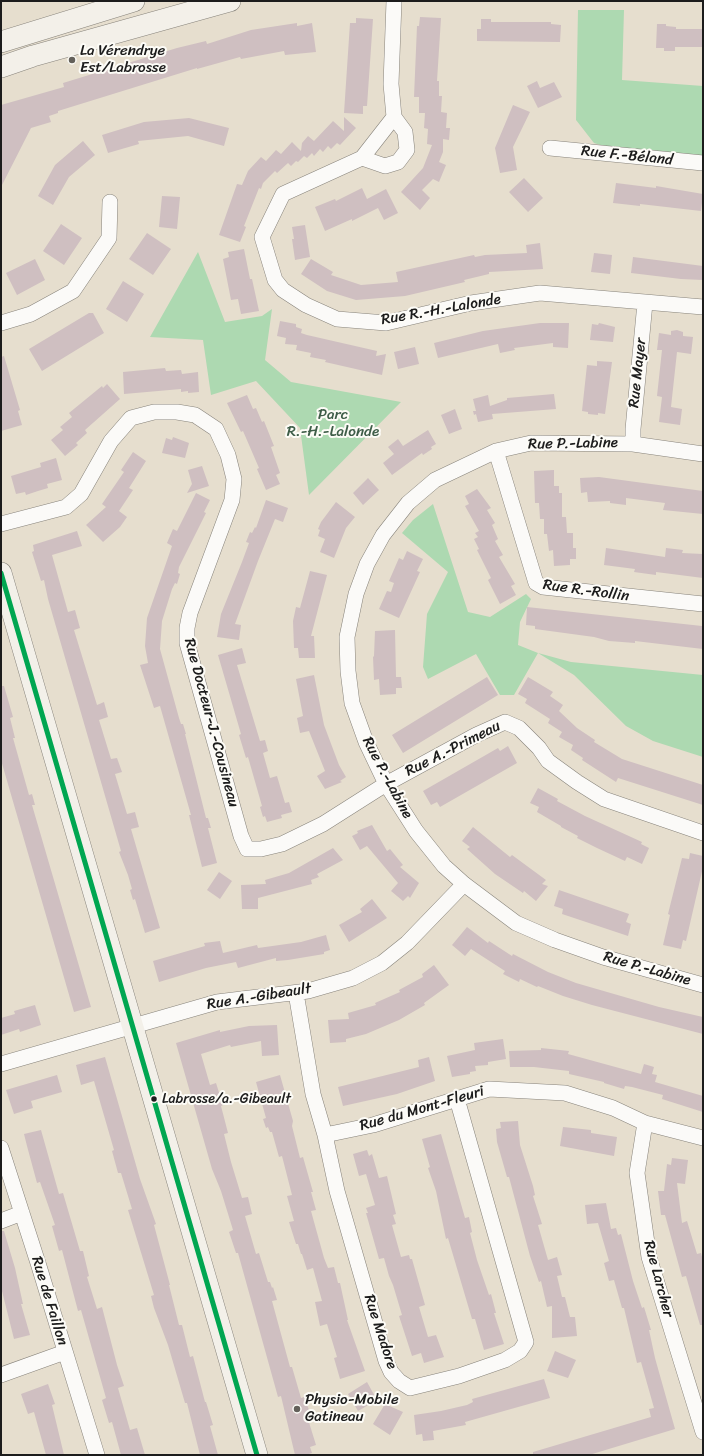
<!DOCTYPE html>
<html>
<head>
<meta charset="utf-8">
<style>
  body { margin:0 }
  #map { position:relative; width:704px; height:1456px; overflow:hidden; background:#e6dece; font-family:Sriracha,sans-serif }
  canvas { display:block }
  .frame { position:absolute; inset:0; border:2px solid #1c1c1c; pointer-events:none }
</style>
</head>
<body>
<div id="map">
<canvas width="704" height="1456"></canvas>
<div class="frame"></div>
</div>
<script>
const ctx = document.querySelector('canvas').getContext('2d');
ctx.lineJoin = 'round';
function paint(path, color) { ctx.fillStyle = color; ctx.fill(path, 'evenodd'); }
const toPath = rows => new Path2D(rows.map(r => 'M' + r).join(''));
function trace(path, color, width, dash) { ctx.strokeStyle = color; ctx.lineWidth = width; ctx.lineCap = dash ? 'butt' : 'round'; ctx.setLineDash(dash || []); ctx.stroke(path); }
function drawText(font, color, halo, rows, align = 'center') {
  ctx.font = font + ' Sriracha,sans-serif'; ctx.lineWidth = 4; ctx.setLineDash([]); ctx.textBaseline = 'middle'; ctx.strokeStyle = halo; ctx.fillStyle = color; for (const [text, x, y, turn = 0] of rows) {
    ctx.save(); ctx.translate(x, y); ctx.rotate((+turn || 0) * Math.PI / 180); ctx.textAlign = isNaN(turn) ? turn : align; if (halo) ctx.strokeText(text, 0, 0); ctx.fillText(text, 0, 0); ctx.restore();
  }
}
paint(toPath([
  [578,10,624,10,622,80,703,86,703,156,607,147,594,143,576,120],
  [198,252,225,322,262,316,272,309,265,360,291,382,401,402,309,495,300,428,256,381,211,395,203,340,150,337],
  [433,504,468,612,490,617,526,594,531,599,520,622,518,645,538,653,571,662,703,675,703,757,653,741,626,726,574,675,538,653,514,695,500,695,476,654,428,679,423,667,427,614,448,572,402,533,413,520]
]), '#add9b1');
paint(toPath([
  [420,17,441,18,437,81,439,81,439,96,442,96,441,112,447,113,446,128,450,128,449,140,443,139,443,152,439,162,446,165,439,182,433,179,422,190,430,198,420,210,401,192,423,168,432,145,427,144,428,129,424,128,425,113,419,113,419,97,414,97,417,26,419,26],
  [356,18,373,19,367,106,363,106,363,114,344,113,350,23,356,23],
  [481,19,491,19,491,22,551,22,551,24,561,25,560,42,477,41,477,29,481,29],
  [297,23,297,26,312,23,316,52,285,55,284,51,241,59,240,57,197,69,197,68,58,111,58,113,49,116,51,122,31,128,1,187,1,105,64,87,63,83,177,48,206,41,207,44,251,30],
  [657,24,666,24,666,26,676,27,676,29,703,29,703,47,675,47,675,51,664,51,664,48,656,48],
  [537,81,540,88,554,82,562,97,538,108,527,86],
  [513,105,530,112,513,147,517,170,500,173,495,148],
  [344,117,356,128,340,145,337,143,331,149,328,146,323,152,320,149,314,156,312,153,307,158,304,156,298,162,296,161,291,166,288,163,277,173,275,171,263,183,261,189,259,188,244,226,246,227,240,242,219,235,237,184,242,185,248,171,261,157,266,161,276,150,281,154,292,142,301,151,302,143,308,136,314,141,333,121,344,131],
  [189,118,229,128,224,146,188,136,138,141,139,144,108,153,102,135,144,122],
  [83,141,95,155,69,177,53,205,38,196,55,165],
  [524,178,543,198,528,212,509,192],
  [616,183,656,188,656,186,703,194,701,211,640,204,640,206,613,203],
  [362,188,367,199,386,189,398,213,384,220,378,208,352,221,352,219,325,231,315,207,335,199,336,201],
  [162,196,180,197,177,229,159,227],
  [61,224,82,238,64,265,43,251],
  [305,225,310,257,295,260,292,239,294,239,292,227],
  [147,233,171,249,153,275,129,259],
  [540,243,543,269,489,272,489,274,464,280,465,282,405,296,356,300,327,291,301,274,311,259,333,272,331,275,361,285,398,282,396,272,474,255,475,257,485,255,527,253,526,245],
  [244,249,250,279,252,279,259,311,241,314,238,299,231,300,223,259,229,257,228,252],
  [594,253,612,255,610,274,591,272],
  [633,257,703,266,703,280,681,279,631,273],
  [35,259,45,280,17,295,6,273],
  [123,281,144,294,127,322,106,309],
  [89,313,93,313,104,333,42,371,29,349],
  [280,321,296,324,296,327,302,329,301,333,307,335,377,351,376,356,386,354,382,375,325,362,326,360,310,357,311,353,296,350,297,345,285,344,286,338,277,336],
  [540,323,569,323,568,348,553,347,553,343,514,348,515,350,500,353,498,344,438,358,434,343,483,331],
  [599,323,615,327,613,342,590,340,592,324,598,325],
  [677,330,683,332,683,336,693,337,691,354,677,352,671,407,682,409,680,425,659,422,662,397,657,396,662,350,657,350,659,333,671,335,671,331],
  [415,347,419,364,398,369,394,352],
  [4,356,20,410,18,411,22,425,1,431,1,357],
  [597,361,612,362,605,414,598,413,598,415,588,414,588,412,582,411,587,365,597,366],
  [165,368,166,371,181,370,182,374,198,372,199,392,188,393,188,391,181,392,181,389,124,394,123,372],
  [107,384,120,399,85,430,87,433,76,443,78,445,65,456,51,440,63,430,60,427,72,417,69,413,102,386,103,388],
  [554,394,556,409,492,414,493,419,478,422,476,414,474,415,473,411,476,411,473,399,488,395,490,406,507,400,507,398],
  [247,395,253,409,256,408,262,422,264,421,274,446,271,447,280,473,276,475,280,484,266,490,257,469,259,468,243,431,241,432,227,403],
  [455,409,462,429,449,434,441,415],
  [428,430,436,444,431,447,432,449,423,455,422,453,392,475,383,463,394,454,388,447,398,439,403,446],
  [173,437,189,443,185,458,162,453,166,438,172,440],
  [133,452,146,461,129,488,133,490,119,511,127,517,120,527,103,542,86,525,106,507,102,504,124,472,121,470],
  [56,458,62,480,47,484,48,488,38,491,26,495,25,492,16,494,11,476,41,467,40,463],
  [202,466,209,486,187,493,192,484,188,470],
  [554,470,554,486,559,486,559,493,562,493,562,517,566,517,567,533,573,533,573,548,576,548,576,559,570,559,570,565,554,566,553,550,549,551,547,534,544,534,544,519,540,519,539,503,535,503,534,471],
  [599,477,703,491,703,514,663,510,665,503,626,498,626,505,610,503,610,501,588,502,587,492,581,493,580,478],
  [368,478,379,490,363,505,353,493],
  [477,489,491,508,487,510,495,523,492,525,498,539,495,541,503,555,499,557,515,584,511,586,516,595,500,604,488,580,491,578,477,550,479,549,474,539,478,537,475,533,479,531,465,506,469,504,465,496],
  [196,493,210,500,204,512,206,513,179,567,178,573,180,574,177,584,175,583,172,589,162,621,160,649,179,718,181,724,183,724,186,734,185,734,206,818,208,818,211,828,208,828,217,863,202,867,189,815,191,815,160,706,154,708,140,665,148,663,145,646,147,618,172,546,167,543,173,529,177,531],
  [266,500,288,508,283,522,275,519,258,561,235,624,241,625,239,640,217,637,221,614,242,562,249,543,246,542,250,532,252,533,255,527,256,528],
  [336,502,355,517,346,528,334,558,320,552,325,539,318,536,320,530,318,529,321,522],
  [77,531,82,546,52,555,68,612,75,610,80,628,74,630,97,705,104,702,108,717,99,720,111,759,117,758,122,772,115,774,127,814,135,812,139,827,131,829,160,928,145,933,135,899,133,900,130,890,132,889,128,875,119,852,121,851,48,599,44,580,41,581,32,552,34,551,33,545],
  [606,548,665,557,666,548,683,550,682,553,703,554,703,578,656,572,656,575,634,572,635,569,604,565],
  [407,551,423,559,417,571,420,572,399,618,379,609,387,591,391,592,394,583,389,581,399,558,403,560],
  [310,571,327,575,311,636,314,636,315,658,299,658,298,648,294,648,293,621,296,607,300,608],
  [527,607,702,626,703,649,635,641,635,643,609,641,594,637,535,629,535,626,526,625],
  [395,630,396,677,401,677,402,688,396,688,396,694,380,695,379,679,374,680,373,657,374,656,375,631],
  [242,648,246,663,237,665,260,741,265,740,268,751,263,753,270,778,277,776,285,803,289,802,292,812,281,815,282,818,267,822,265,816,263,817,260,807,262,806,248,757,246,758,239,735,241,734,218,655],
  [314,675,324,725,339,765,346,777,340,781,342,782,325,789,317,776,325,771,309,731,300,733,297,718,303,716,296,679],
  [487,677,498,695,403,753,392,735],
  [528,677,553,692,550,696,563,705,559,711,577,728,595,740,594,742,622,759,703,785,703,805,618,778,616,782,582,760,583,758,571,750,573,745,559,737,562,732,548,723,550,719,525,703,527,699,518,694],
  [1,686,4,686,13,717,10,718,15,738,13,738,29,795,32,794,35,805,32,805,91,1007,74,1012,1,760],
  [508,746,517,763,440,807,437,802,431,805,423,791,498,748,500,751],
  [538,788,558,799,557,801,585,816,642,842,641,844,649,848,642,864,627,857,625,861,597,848,577,838,578,836,561,827,561,826,537,812,539,807,530,803],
  [372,825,387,851,390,849,403,865,400,867,419,883,410,898,408,896,403,901,391,891,398,883,367,846,360,850,352,836,358,833,357,831],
  [473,827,510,857,512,855,546,880,542,884,548,886,536,901,524,891,523,893,495,874,467,849,470,847,462,841],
  [333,848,343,860,317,874,319,877,311,880,312,884,258,898,258,909,242,909,241,885,266,884,265,880,289,873],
  [690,853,703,856,703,867,686,941,683,940,681,949,663,945,670,915,668,914,682,858,689,859],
  [219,872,232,881,220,899,207,890],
  [559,890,629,914,626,922,631,924,628,936,562,914,563,909,554,906],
  [372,899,387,918,349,942,339,925,362,912,360,909],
  [467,927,488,943,489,941,512,956,513,954,548,972,576,983,659,1007,703,1017,703,1034,592,1005,563,996,538,986,537,987,520,979,519,982,503,974,505,971,471,949,465,956,452,945],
  [326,935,330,950,324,952,324,954,288,960,276,961,276,958,238,968,236,962,206,968,159,982,153,961,205,946,204,943,220,941,223,953,257,945,258,948,301,942],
  [434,965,449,985,424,1003,425,1005,399,1020,366,1034,346,1039,346,1042,330,1043,328,1020,349,1019,348,1013,376,1005,375,1003,400,992,399,990,423,977,422,974],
  [35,1005,41,1025,20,1032,19,1029,1,1035,1,1018,15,1014,14,1011],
  [277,1025,279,1055,262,1056,261,1041,231,1047,230,1045,201,1054,210,1085,216,1083,223,1105,221,1106,228,1133,224,1134,231,1162,242,1198,248,1197,252,1214,245,1216,256,1254,259,1253,268,1282,270,1282,272,1288,273,1287,277,1300,272,1301,290,1367,292,1367,301,1398,304,1397,311,1415,307,1416,316,1445,310,1447,312,1453,306,1455,295,1455,281,1396,278,1397,238,1253,236,1253,229,1232,233,1230,221,1191,212,1169,176,1043,220,1030,220,1032,249,1026],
  [503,1039,506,1059,488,1062,488,1065,475,1066,476,1071,470,1072,470,1074,452,1077,447,1056,475,1050,474,1043],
  [541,1048,569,1051,568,1054,641,1074,644,1064,654,1067,652,1074,657,1075,655,1082,703,1096,703,1112,662,1099,663,1095,632,1087,625,1086,624,1089,604,1083,604,1082,569,1074,569,1071,534,1067,510,1067,509,1051,541,1050],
  [105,1057,140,1179,156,1224,154,1225,170,1285,169,1285,179,1325,182,1325,190,1357,193,1356,205,1402,206,1402,213,1425,210,1426,218,1455,200,1455,187,1403,185,1403,168,1345,154,1308,151,1296,154,1295,128,1210,132,1209,121,1173,118,1173,112,1151,114,1150,94,1081,81,1085,76,1065],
  [429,1057,435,1081,397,1094,343,1106,338,1087,419,1067,418,1060],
  [57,1075,62,1092,31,1101,33,1108,14,1114,6,1090],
  [280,1075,293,1121,292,1126,300,1158,303,1157,313,1192,311,1192,316,1210,311,1211,324,1258,328,1268,334,1267,338,1283,340,1283,348,1320,347,1320,365,1371,340,1379,334,1358,337,1357,327,1324,320,1326,315,1302,322,1301,313,1268,307,1270,302,1254,301,1254,298,1244,296,1244,289,1222,294,1221,287,1196,292,1195,282,1156,279,1157,272,1132,270,1132,268,1127,266,1128,263,1119,266,1118,256,1082],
  [518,1121,520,1145,533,1186,535,1195,533,1196,542,1224,538,1225,548,1260,557,1257,562,1275,557,1276,562,1297,565,1297,570,1317,575,1317,577,1336,552,1338,552,1306,547,1307,541,1281,539,1282,530,1256,509,1177,507,1177,497,1142,496,1129,501,1128,500,1122],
  [563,1127,591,1130,591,1133,617,1137,614,1156,560,1146],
  [41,1130,59,1194,63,1193,80,1251,83,1251,89,1276,87,1277,97,1309,102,1307,117,1365,124,1386,118,1388,130,1430,137,1428,145,1455,121,1455,112,1422,109,1423,102,1400,106,1398,81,1310,78,1311,62,1250,59,1251,52,1226,55,1225,40,1182,37,1183,27,1146,24,1134],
  [441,1134,465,1218,469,1217,472,1232,470,1233,477,1260,489,1295,491,1294,496,1313,494,1313,504,1344,484,1350,475,1319,472,1319,448,1238,446,1239,436,1191,428,1168,430,1167,422,1139],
  [367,1150,369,1156,372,1154,379,1178,387,1176,396,1214,393,1215,396,1224,392,1225,401,1257,409,1255,410,1259,412,1259,425,1305,419,1307,428,1337,436,1335,444,1357,424,1363,421,1353,412,1356,399,1316,402,1315,393,1285,389,1276,384,1258,379,1259,366,1213,368,1213,366,1208,375,1205,366,1174,359,1176,353,1154],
  [672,1158,688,1160,685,1184,677,1183,682,1223,687,1221,697,1254,701,1253,703,1261,703,1325,700,1325,686,1276,682,1277,665,1215,661,1215,658,1191,664,1191,667,1164,671,1165],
  [606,1203,611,1229,616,1228,618,1235,621,1234,633,1281,642,1308,644,1307,651,1330,649,1330,655,1358,675,1429,589,1455,533,1455,533,1452,651,1417,649,1409,654,1408,641,1362,637,1363,624,1308,622,1308,614,1280,609,1281,604,1263,609,1261,598,1223,587,1224,585,1205],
  [1,1231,4,1231,15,1268,23,1304,21,1304,30,1335,14,1339,1,1287],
  [555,1351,576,1360,568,1378,547,1371],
  [544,1379,550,1398,465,1422,466,1425,433,1431,434,1440,423,1441,422,1434,416,1435,414,1415,441,1411,467,1405,473,1402,472,1399],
  [367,1382,377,1400,358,1411,348,1394],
  [48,1384,55,1404,52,1405,64,1455,46,1455,34,1412,28,1414,21,1394],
  [385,1404,403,1412,390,1435,373,1424]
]), '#cfbfc1');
const street = toPath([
  [394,1,391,84,394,117,362,158,283,194,262,237,275,280,283,290,306,305,337,319,386,323,471,303,540,293,703,307],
  [550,148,703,163],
  [362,158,385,166,398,162,407,150,405,132,394,117],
  [1,323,31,314,73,291,109,238,110,202],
  [633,444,633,429,645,303],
  [496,451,536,583,543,587,703,604],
  [703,454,633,444,531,443,496,451,435,480,408,503,383,535,367,564,356,594,347,637,348,671,352,703,366,742,386,784,416,831,444,866,464,884,516,923,555,940,603,957,703,985],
  [1,524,66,507,81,494,111,441,131,418,154,412,177,412,195,415,216,429,228,455,234,479,232,500,190,613,187,628,187,643,241,836,247,849,261,849,282,844,323,824,386,784,476,735,505,722,519,728,539,748,548,761,577,782,604,799,703,833],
  [296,993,313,1094,325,1135,337,1191,386,1361,391,1372,399,1381,410,1388,459,1376,505,1360,520,1351,526,1342,457,1099],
  [1,1064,217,1002,308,991,353,978,382,963,407,943,464,884],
  [645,1123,637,1173,649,1257,703,1432],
  [325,1135,373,1125,489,1089,565,1093,613,1108,645,1123,703,1138],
  [1,1148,38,1263,97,1455],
  [1,1221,22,1213],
  [1,1375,65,1352]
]);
const secondary = toPath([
  [1,42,134,1],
  [1,67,33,56,230,1],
  [1,573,257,1455]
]);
trace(street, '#87837b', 16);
trace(secondary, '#87837b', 22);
trace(street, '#fbfaf8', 15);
trace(secondary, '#f3f0e9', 21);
trace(toPath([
  [1,573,257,1455]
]), '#00a651', 5);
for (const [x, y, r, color] of [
  [72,60,4,"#63605a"],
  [154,1099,3.5,"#1c1c1c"],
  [297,1409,4,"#63605a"]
]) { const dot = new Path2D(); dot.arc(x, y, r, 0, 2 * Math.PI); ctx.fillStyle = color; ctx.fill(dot); trace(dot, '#fdfcf7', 1.5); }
drawText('14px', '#1c1c1c', '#fdfcf7', [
  ["Labrosse/a.-Gibeault",162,1099]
], 'left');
drawText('15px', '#1c1c1c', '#fdfcf7', [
  ["La Vérendrye",80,51],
  ["Est/Labrosse",80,68],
  ["Physio-Mobile",305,1400],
  ["Gatineau",305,1417]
], 'left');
drawText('15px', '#1c1c1c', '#fdfcf7', [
  ["Rue F.-Béland",627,156,6],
  ["Rue R.-H.-Lalonde",441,310,-10],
  ["Rue Mayer",638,373,-84],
  ["Rue P.-Labine",573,444,-1],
  ["Rue R.-Rollin",586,591,8],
  ["Rue Docteur-J.-Cousineau",211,723,75],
  ["Rue A.-Primeau",453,749,-27],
  ["Rue P.-Labine",387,778,62],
  ["Rue P.-Labine",647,969,16],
  ["Rue A.-Gibeault",259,997,-9],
  ["Rue du Mont-Fleuri",422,1109,-16],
  ["Rue Larcher",658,1279,75],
  ["Rue de Faillon",49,1301,73],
  ["Rue Madore",380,1332,72]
]);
drawText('15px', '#3e5d48', '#fdfcf7', [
  ["Parc",333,415],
  ["R.-H.-Lalonde",333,432]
]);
</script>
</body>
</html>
